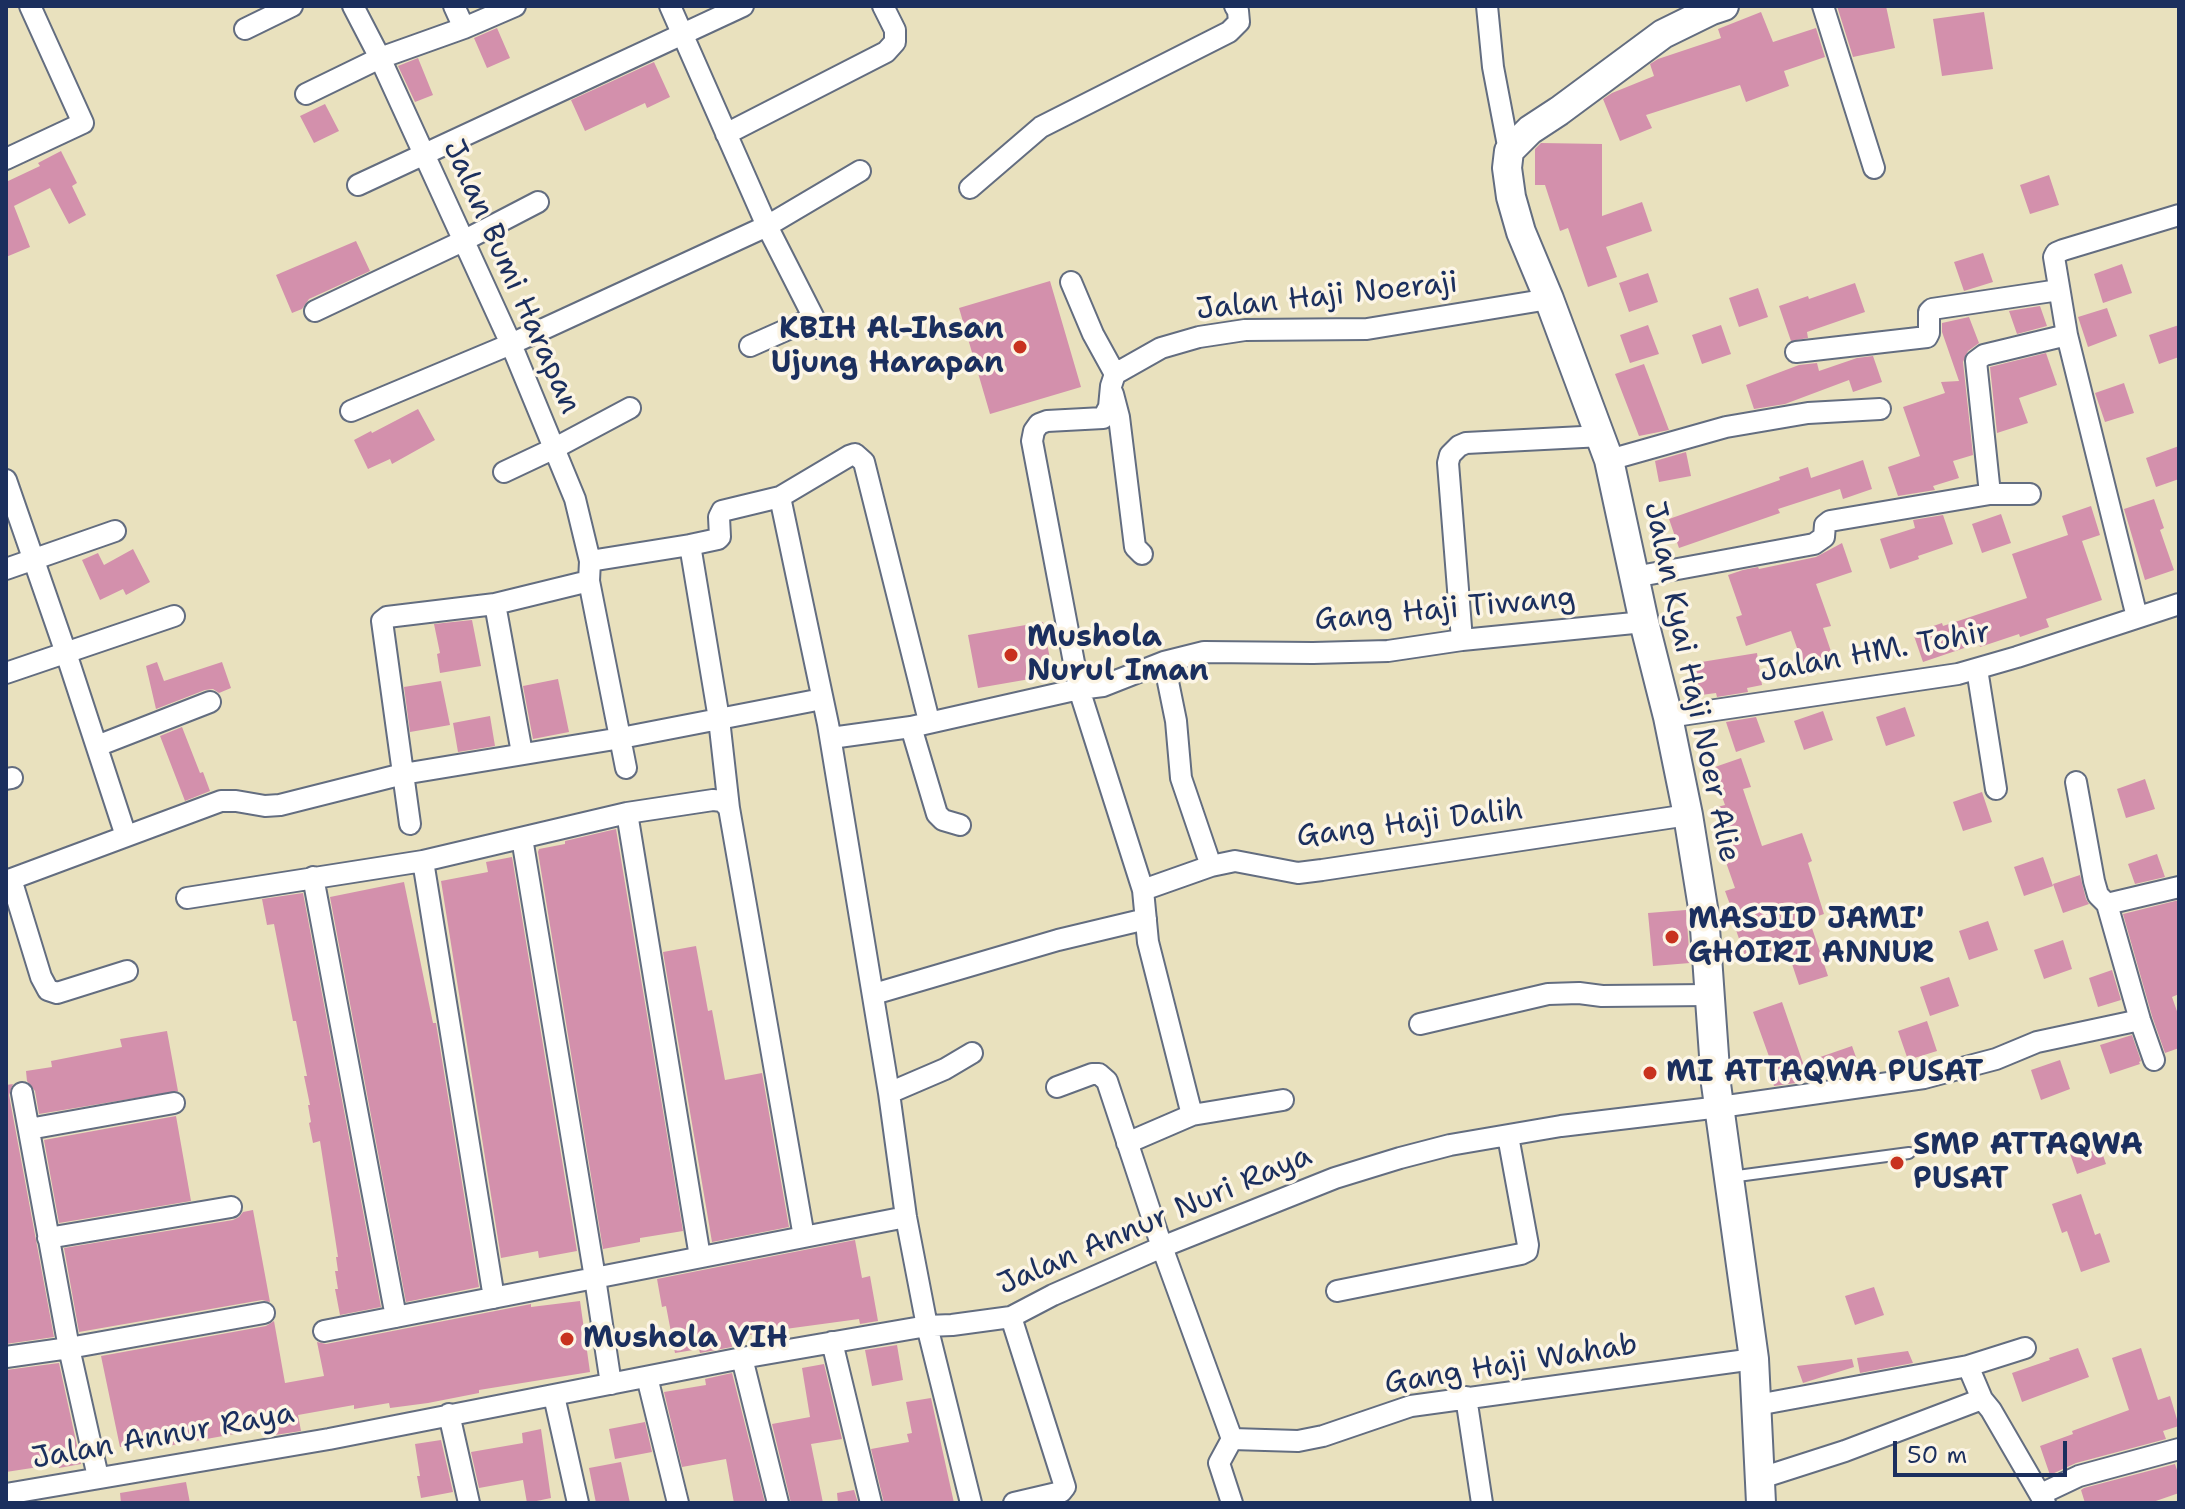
<!DOCTYPE html>
<html>
<head>
<meta charset="utf-8">
<style>
  body { margin:0 }
  #map { position:relative; width:2185px; height:1509px; overflow:hidden; background:#e9e1be; font-family:"Shantell Sans",sans-serif }
  canvas { display:block }
  .frame { position:absolute; inset:0; border:8px solid #1b2f5e; pointer-events:none }
  .scale { position:absolute; left:1893px; top:1441px; width:174px; height:36px; box-sizing:border-box; border:4px solid #1b2f5e; border-top:0; padding-left:10px; font-size:24px; line-height:28px; white-space:nowrap; color:#1b2f5e; -webkit-text-stroke:6px #fcf5e5; paint-order:stroke }
</style>
</head>
<body>
<div id="map">
<canvas width="2185" height="1509"></canvas>
<div class="frame"></div>
<div class="scale">50 m</div>
</div>
<script>
const ctx = document.querySelector('canvas').getContext('2d');
ctx.lineJoin = 'round';
function paint(path, color) { ctx.fillStyle = color; ctx.fill(path, 'evenodd'); }
const toPath = rows => new Path2D(rows.map(r => 'M' + r).join(''));
function trace(path, color, width, dash) { ctx.strokeStyle = color; ctx.lineWidth = width; ctx.lineCap = dash ? 'butt' : 'round'; ctx.setLineDash(dash || []); ctx.stroke(path); }
function drawText(font, color, halo, rows, align = 'center') {
  ctx.font = font + ' "Shantell Sans",sans-serif'; ctx.lineWidth = 7; ctx.setLineDash([]); ctx.textBaseline = 'middle'; ctx.strokeStyle = halo; ctx.fillStyle = color; for (const [text, x, y, turn = 0] of rows) {
    ctx.save(); ctx.translate(x, y); ctx.rotate((+turn || 0) * Math.PI / 180); ctx.textAlign = isNaN(turn) ? turn : align; if (halo) ctx.strokeText(text, 0, 0); ctx.fillText(text, 0, 0); ctx.restore();
  }
}
paint(toPath([
  [1837,6,1886,6,1895,48,1853,57],
  [1761,12,1773,42,1816,28,1825,57,1784,71,1789,86,1746,102,1740,85,1646,115,1652,128,1620,141,1603,99,1612,93,1654,76,1650,64,1658,59,1721,38,1718,29],
  [1984,12,1993,69,1942,76,1933,19],
  [497,28,510,58,487,68,474,38],
  [418,58,433,95,415,102,398,66],
  [654,62,670,97,647,108,645,103,585,131,571,100],
  [325,104,339,131,314,143,300,116],
  [1541,143,1602,144,1602,216,1642,202,1652,231,1606,247,1617,277,1588,287,1568,228,1560,231,1545,185,1535,185,1535,149],
  [61,151,77,183,72,186,86,215,69,224,50,188,14,206,30,247,6,257,6,182,40,166,38,163],
  [2049,175,2059,205,2030,214,2020,185],
  [356,241,370,271,309,299,302,309,292,313,276,275],
  [1983,253,1993,282,1964,291,1954,262],
  [2122,264,2132,293,2103,303,2094,274],
  [1648,273,1658,302,1629,312,1619,283],
  [1050,281,1081,387,990,414,959,308],
  [1855,283,1865,312,1807,332,1808,338,1791,341,1779,306,1808,296,1809,299],
  [1758,288,1768,317,1739,327,1729,298],
  [2040,306,2047,326,2017,334,2009,311],
  [2107,308,2117,336,2088,347,2078,317],
  [1969,317,1979,343,1968,351,1963,362,1973,455,1953,461,1959,478,1933,486,1935,490,1898,496,1888,467,1920,456,1903,407,1945,393,1941,382,1959,381,1942,332,1942,323],
  [1648,325,1659,354,1630,363,1620,335],
  [1721,325,1731,354,1702,364,1692,335],
  [2179,325,2179,357,2159,364,2149,335],
  [2046,353,2057,385,2019,398,2028,423,1997,433,1990,367],
  [1873,356,1882,382,1853,392,1849,380,1785,404,1754,409,1746,385,1799,365,1817,363,1819,371,1857,358],
  [1644,364,1669,430,1639,436,1615,374],
  [2124,383,2134,413,2105,422,2095,393],
  [418,409,435,440,392,464,390,459,368,469,354,440,371,431,372,433],
  [2179,446,2179,479,2156,487,2146,458],
  [1686,452,1691,476,1659,482,1655,461],
  [1863,460,1872,489,1843,499,1840,489,1778,509,1780,513,1679,548,1669,519,1780,480,1779,477,1808,467,1811,478],
  [2154,499,2164,528,2160,530,2174,570,2145,580,2124,509],
  [2091,506,2100,535,2082,541,2102,600,2046,619,2049,627,2020,637,2019,634,1980,647,1979,643,1923,662,1913,633,1942,623,1943,626,2027,598,2012,554,2068,535,2062,516],
  [2001,514,2011,543,1982,553,1972,524],
  [1943,515,1953,544,1918,556,1919,559,1890,569,1880,539,1915,528,1913,520],
  [1842,543,1852,572,1816,584,1831,626,1823,628,1836,666,1807,676,1791,631,1746,646,1736,617,1742,615,1728,575,1743,570,1758,567,1759,569,1816,557],
  [133,549,150,582,126,595,123,589,100,600,82,560,98,553,104,565],
  [472,620,481,666,440,673,437,654,440,653,434,624],
  [1043,622,1053,675,978,688,968,635],
  [1757,653,1762,685,1747,688,1748,692,1717,697,1716,693,1694,696,1689,664],
  [157,662,164,681,222,662,231,688,219,693,213,689,205,690,156,709,146,666],
  [558,679,569,732,533,739,523,686],
  [441,681,450,725,410,732,404,687],
  [1905,707,1915,736,1886,746,1876,717],
  [1823,711,1833,740,1804,750,1794,721],
  [490,716,495,746,458,752,453,723],
  [1756,717,1765,742,1736,752,1726,722],
  [182,727,200,773,203,772,210,791,185,801,160,736],
  [1741,758,1751,787,1743,789,1762,846,1802,833,1812,861,1808,863,1824,914,1809,919,1828,976,1799,985,1786,946,1746,959,1736,930,1739,929,1725,891,1735,888,1721,848,1730,845,1717,807,1725,805,1712,768],
  [2145,779,2155,809,2126,818,2117,789],
  [1982,792,1992,822,1963,831,1953,802],
  [616,829,683,1231,640,1238,640,1242,603,1249,538,852,539,849,565,844,565,841],
  [2157,854,2165,877,2135,884,2128,864],
  [512,857,577,1251,539,1258,538,1251,501,1258,441,881,488,872,486,862],
  [2043,857,2053,886,2024,896,2014,867],
  [2080,875,2086,899,2089,904,2063,913,2053,884],
  [404,882,433,1023,436,1023,479,1287,406,1302,330,897],
  [303,893,381,1307,340,1315,335,1289,338,1289,335,1271,338,1271,336,1257,338,1257,320,1141,313,1143,309,1123,311,1122,308,1105,310,1105,304,1076,307,1076,296,1021,293,1021,274,924,267,925,262,899],
  [2179,900,2179,994,2172,997,2179,1017,2179,1048,2165,1053,2152,1016,2123,914],
  [1686,910,1690,963,1653,966,1648,913],
  [1988,921,1998,950,1969,960,1959,931],
  [2063,940,2072,969,2044,979,2034,950],
  [696,946,708,1011,712,1010,725,1080,762,1073,789,1227,712,1242,663,952],
  [2112,970,2121,1000,2098,1007,2089,978],
  [1949,977,1959,1006,1930,1016,1920,987],
  [1782,1002,1803,1063,1852,1046,1862,1074,1831,1078,1830,1075,1811,1081,1774,1086,1767,1064,1771,1062,1753,1012],
  [1927,1021,1937,1051,1908,1060,1898,1031],
  [167,1031,178,1091,39,1114,35,1091,27,1081,26,1071,52,1067,51,1061,122,1047,120,1039],
  [2132,1035,2141,1061,2139,1062,2140,1064,2110,1074,2100,1045],
  [2060,1060,2070,1089,2041,1100,2031,1070],
  [13,1084,9,1095,54,1337,6,1344,6,1085],
  [176,1116,191,1201,59,1223,44,1140],
  [2096,1135,2106,1164,2077,1174,2067,1145],
  [2081,1194,2095,1235,2100,1233,2110,1262,2081,1272,2067,1231,2062,1233,2052,1204],
  [253,1210,270,1302,262,1300,79,1332,64,1248,233,1220,239,1217,243,1212],
  [855,1240,862,1278,870,1276,878,1321,860,1324,859,1319,778,1330,731,1338,732,1347,700,1353,699,1349,675,1353,666,1306,662,1307,657,1279],
  [1874,1287,1884,1315,1855,1325,1845,1296],
  [580,1301,590,1372,479,1390,479,1393,428,1403,390,1408,389,1403,354,1409,354,1405,298,1415,301,1431,275,1435,273,1427,162,1447,161,1442,120,1447,101,1356,266,1326,274,1321,285,1383,324,1376,317,1342,326,1344,531,1304,531,1307],
  [897,1345,903,1380,872,1386,865,1350],
  [2078,1348,2089,1377,2022,1402,2012,1373,2050,1360,2049,1358],
  [2141,1348,2158,1400,2170,1396,2179,1426,2163,1431,2166,1439,2076,1463,2050,1475,2040,1446,2073,1434,2072,1431,2129,1410,2112,1358],
  [1908,1351,1913,1363,1860,1373,1857,1358],
  [1852,1359,1854,1367,1803,1383,1797,1366],
  [59,1363,81,1464,59,1468,58,1464,6,1472,6,1370],
  [824,1364,842,1439,811,1444,823,1503,791,1503,772,1424,810,1417,802,1368],
  [732,1373,765,1503,734,1503,726,1459,682,1467,664,1392,706,1385,705,1379],
  [931,1398,954,1503,884,1503,871,1449,909,1442,907,1434,912,1433,906,1402],
  [645,1422,652,1452,615,1459,609,1429],
  [541,1429,551,1498,527,1503,523,1480,479,1488,471,1452,523,1443,522,1433],
  [441,1440,453,1492,421,1498,417,1476,420,1476,415,1444],
  [621,1462,630,1503,596,1503,589,1468],
  [2175,1464,2179,1476,2179,1493,2150,1503,2085,1503,2081,1490,2084,1488],
  [186,1482,190,1503,121,1503,120,1493],
  [854,1490,858,1503,838,1503,837,1493]
]), '#d390ac');
const lane = toPath([
  [1730,1177,1909,1153]
]);
const street = toPath([
  [353,6,380,58,511,344,575,499,590,561,589,581,626,768],
  [454,6,464,28],
  [670,6,767,226,819,328],
  [1487,6,1493,67,1509,151],
  [1823,6,1874,168],
  [245,29,292,6],
  [306,94,380,58,464,28,515,6],
  [726,134,886,52,895,42,895,30,883,6],
  [6,159,83,123,30,6],
  [358,185,743,6],
  [970,188,1041,127,1229,32,1239,22,1238,11,1235,6],
  [1071,282,1093,334,1115,374],
  [315,311,463,241,538,202],
  [750,346,813,318],
  [1796,352,1927,337,1929,333,1929,312,1932,309,2059,290],
  [1113,394,1119,417,1135,547,1142,554],
  [351,411,511,344,767,226,860,171],
  [1609,460,1726,427,1808,413,1880,409],
  [504,472,555,448,630,408],
  [6,480,66,653,126,836],
  [1990,494,2030,494],
  [690,545,718,539,720,537,719,517,722,511,780,497],
  [590,561,690,545,719,719,729,808],
  [6,569,115,531],
  [1634,577,1814,544,1824,537,1825,525,1830,521,1990,494,1976,361,1984,355,2067,335],
  [2137,617,2067,335,2054,257,2056,253,2063,250,2179,215],
  [1462,640,1448,463,1450,455,1459,446,1466,443,1602,436],
  [1164,662,1176,721,1181,778,1211,866],
  [1977,669,1996,789],
  [6,673,174,616],
  [1668,717,1958,674,2017,657,2179,604],
  [929,721,864,462,855,454,849,456,780,497,828,724,889,1093,906,1217,927,1326,971,1503],
  [911,727,937,814,943,820,960,825],
  [831,738,911,727,1079,689,1103,686,1164,662,1204,652,1313,653,1388,651,1462,640,1644,622],
  [97,746,210,702],
  [522,753,495,604,589,581],
  [6,779,12,778],
  [2076,782,2094,881,2098,895,2107,904,2140,1020,2154,1060],
  [627,813,700,1257],
  [410,824,382,621,387,617,495,604],
  [522,838,595,1278,611,1384],
  [423,861,494,1298],
  [313,877,396,1317],
  [11,879,41,977,48,990,57,993,127,971],
  [6,881,221,801,236,801,265,806,280,805,403,774,621,738,822,699],
  [1143,890,1211,866,1235,861,1298,873,1322,870,1688,815],
  [187,898,423,861,627,813,713,800,722,801,729,808,804,1237],
  [2107,904,2179,887],
  [874,994,1058,940,1146,919],
  [1420,1024,1548,994,1579,993,1602,996,1709,995],
  [1057,1087,1092,1074,1099,1074,1107,1081,1162,1247,1232,1439,1219,1463,1232,1503],
  [22,1093,69,1348,98,1477],
  [889,1093,945,1069,972,1053],
  [1192,1115,1283,1100],
  [29,1129,174,1103],
  [1127,1143,1192,1115,1148,942,1143,890,1079,689,1032,441,1034,431,1039,424,1047,421,1103,418,1109,407,1111,386,1115,374,1161,348,1199,337,1245,330,1367,329,1549,299],
  [48,1238,231,1207],
  [1337,1291,1521,1254,1527,1251,1528,1245,1508,1136],
  [1011,1317,1065,1487,1061,1492,1014,1503],
  [324,1331,906,1217],
  [832,1342,871,1503],
  [6,1357,69,1348,264,1313],
  [742,1358,778,1503],
  [1968,1366,2025,1348],
  [647,1377,678,1503],
  [554,1396,578,1503],
  [1466,1397,1482,1503],
  [1757,1405,1968,1366,1982,1399],
  [449,1414,469,1503],
  [1232,1439,1298,1441,1323,1436,1411,1406,1754,1359],
  [1761,1478,1845,1451,1982,1399,1991,1410,2045,1503],
  [6,1494,329,1439,742,1358,927,1326,952,1325,1011,1317,1053,1295,1162,1247,1335,1178,1400,1158,1450,1145,1561,1126,1720,1107,1924,1078,1996,1059,2037,1042,2140,1020],
  [2041,1494,2079,1476,2179,1449]
]);
const secondary = toPath([
  [1724,6,1712,10,1663,34,1559,111,1530,130,1509,151,1507,168,1511,197,1521,232,1549,299,1609,460,1644,622,1668,717,1688,815,1704,914,1716,1084,1754,1359,1761,1503]
]);
trace(lane, '#636d80', 14);
trace(street, '#636d80', 24);
trace(secondary, '#636d80', 32);
trace(lane, '#fff', 10);
trace(street, '#fff', 20);
trace(secondary, '#fff', 28);
for (const [x, y, r, color] of [
  [1020,347,8,"#c8321e"],
  [1011,655,8,"#c8321e"],
  [1672,937,8,"#c8321e"],
  [1650,1073,8,"#c8321e"],
  [1897,1163,8,"#c8321e"],
  [567,1339,8,"#c8321e"]
]) { const dot = new Path2D(); dot.arc(x, y, r, 0, 2 * Math.PI); ctx.fillStyle = color; ctx.fill(dot); trace(dot, '#fcf5e5', 3); }
drawText('30px', '#1b2f5e', '#fcf5e5', [
  ["Jalan Bumi Harapan",511,277,66],
  ["Jalan Haji Noeraji",1327,297,-6],
  ["Gang Haji Tiwang",1445,610,-5],
  ["Jalan HM. Tohir",1875,653,-10],
  ["Jalan Kyai Haji Noer Alie",1691,682,78],
  ["Gang Haji Dalih",1410,824,-7],
  ["Jalan Annur Nuri Raya",1155,1221,-23],
  ["Gang Haji Wahab",1511,1365,-9],
  ["Jalan Annur Raya",163,1437,-10]
]);
drawText('bold 30px', '#1b2f5e', '#fcf5e5', [
  ["KBIH Al-Ihsan",1004,330,"right"],
  ["Ujung Harapan",1004,364,"right"],
  ["Mushola",1027,638],
  ["Nurul Iman",1027,672],
  ["MASJID JAMI'",1688,920],
  ["GHOIRI ANNUR",1688,954],
  ["MI ATTAQWA PUSAT",1666,1073],
  ["SMP ATTAQWA",1913,1146],
  ["PUSAT",1913,1180],
  ["Mushola VIH",583,1339]
], 'left');
</script>
</body>
</html>
